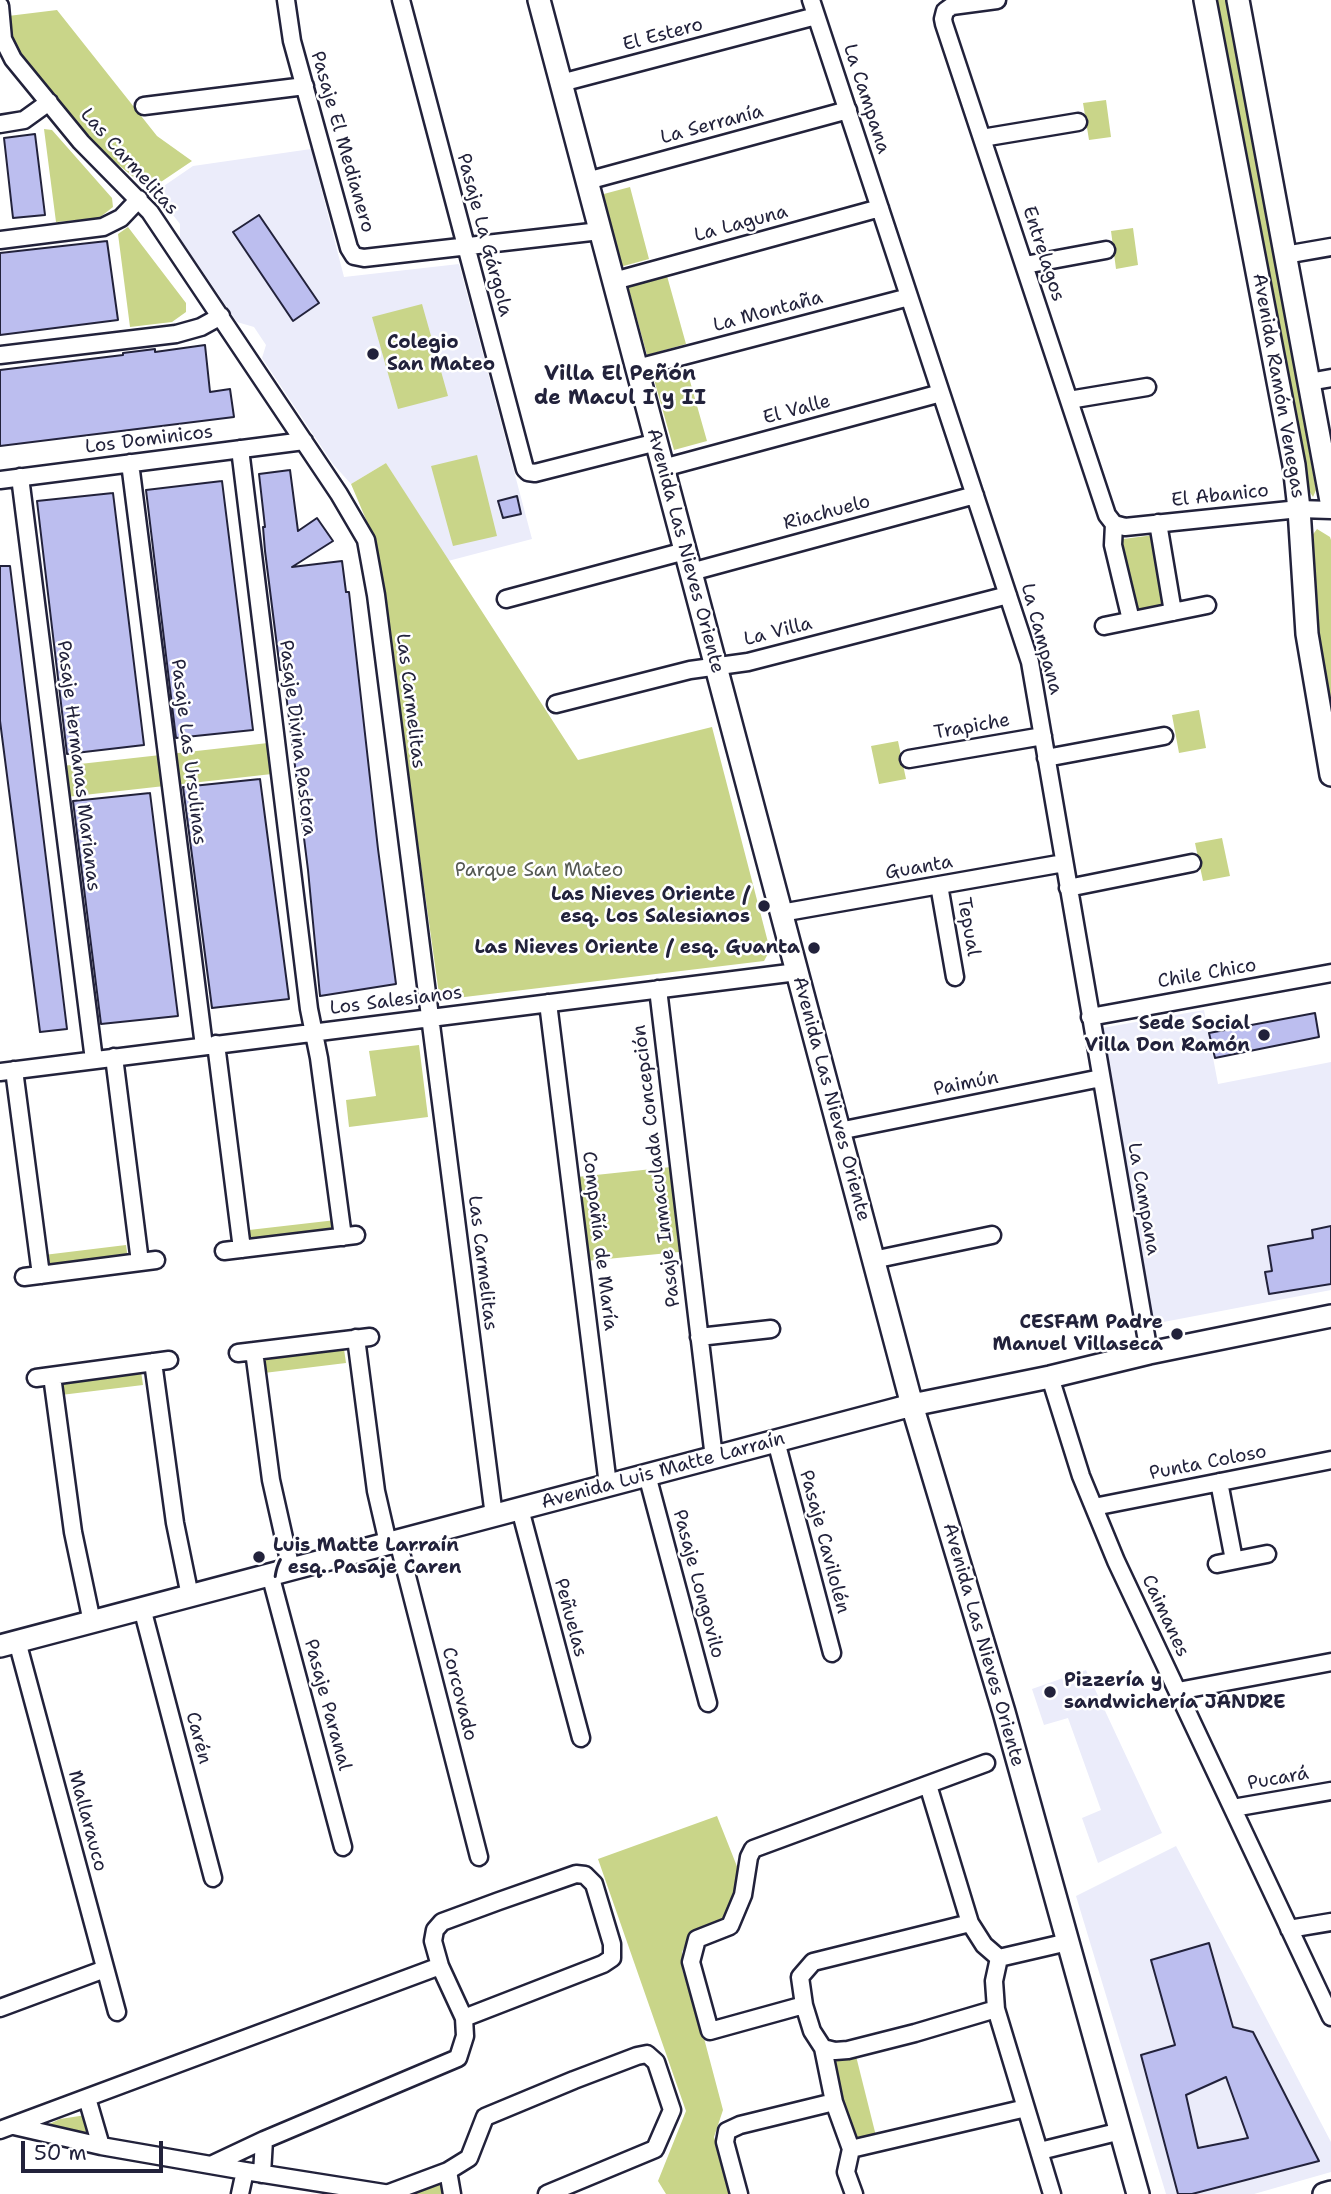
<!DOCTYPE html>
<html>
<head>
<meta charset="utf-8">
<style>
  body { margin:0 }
  #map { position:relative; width:1331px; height:2194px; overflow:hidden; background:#fff; font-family:"Shantell Sans",sans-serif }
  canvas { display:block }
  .scale { position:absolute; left:21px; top:2141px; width:142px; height:32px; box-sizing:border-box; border:4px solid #22223b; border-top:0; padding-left:9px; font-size:21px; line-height:24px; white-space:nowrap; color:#22223b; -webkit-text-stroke:5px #fff; paint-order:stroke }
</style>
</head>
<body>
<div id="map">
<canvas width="1331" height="2194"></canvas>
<div class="scale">50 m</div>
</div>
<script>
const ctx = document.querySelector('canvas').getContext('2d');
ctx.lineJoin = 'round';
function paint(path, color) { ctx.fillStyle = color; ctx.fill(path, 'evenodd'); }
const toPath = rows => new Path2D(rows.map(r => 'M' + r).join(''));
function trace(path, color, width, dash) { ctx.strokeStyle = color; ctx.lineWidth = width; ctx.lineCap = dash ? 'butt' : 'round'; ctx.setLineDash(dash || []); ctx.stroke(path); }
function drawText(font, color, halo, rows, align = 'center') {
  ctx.font = font + ' "Shantell Sans",sans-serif'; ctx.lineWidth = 5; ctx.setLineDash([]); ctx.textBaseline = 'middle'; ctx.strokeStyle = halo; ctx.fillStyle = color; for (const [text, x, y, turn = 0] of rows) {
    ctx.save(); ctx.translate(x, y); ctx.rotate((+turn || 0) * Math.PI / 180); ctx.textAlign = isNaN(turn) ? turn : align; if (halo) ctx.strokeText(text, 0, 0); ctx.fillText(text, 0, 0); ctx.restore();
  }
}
paint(toPath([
  [311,149,344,277,459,264,532,539,448,561,386,463,351,484,333,464,262,358,266,345,254,327,237,322,180,238,180,224,155,192,193,166],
  [1204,1010,1218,1084,1331,1062,1331,1290,1153,1324,1102,1028],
  [1086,1670,1162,1833,1098,1863,1082,1818,1101,1810,1068,1718,1044,1725,1032,1689],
  [1176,1846,1331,2142,1331,2172,1254,2194,1166,2194,1076,1896]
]), '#ebecfa');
paint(toPath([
  [1216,0,1227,0,1316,490,1313,497,1308,489],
  [57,10,157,136,192,161,149,190,98,148,23,56,14,40,8,16],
  [1106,100,1111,137,1089,140,1083,103],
  [44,129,52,130,112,198,113,207,99,218,56,222],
  [630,187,649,259,620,267,600,195],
  [128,227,186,303,186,312,172,322,130,327,118,234],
  [1133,228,1138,265,1116,269,1111,231],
  [667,276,686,344,647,355,628,286],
  [422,304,448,396,398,409,372,317],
  [686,367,707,441,674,450,653,376],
  [477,455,497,536,453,546,431,466],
  [386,463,578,760,712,727,770,950,764,961,448,999,439,994,376,543,351,484],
  [1317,529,1330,537,1331,540,1331,742,1315,657,1308,541],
  [1154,535,1166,606,1136,610,1122,555,1123,539],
  [1199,710,1206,748,1179,753,1172,715],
  [898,741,906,779,879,784,871,746],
  [268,743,272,774,66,797,62,766],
  [1222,838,1230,876,1203,881,1195,843],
  [419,1045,428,1117,349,1127,346,1100,376,1096,369,1051],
  [671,1167,679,1252,586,1261,577,1177],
  [336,1220,338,1234,250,1244,249,1230],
  [126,1245,128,1259,45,1269,44,1255],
  [344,1349,346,1363,264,1373,262,1359],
  [141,1371,143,1385,61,1395,59,1381],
  [717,1816,740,1874,737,1895,726,1920,690,1935,682,1952,682,1969,705,2042,723,2110,714,2137,731,2194,666,2194,658,2181,686,2111,598,1859],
  [856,2056,876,2136,855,2140,827,2064],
  [86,2115,88,2138,43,2127,60,2119],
  [448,2171,452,2194,390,2194]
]), '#c9d589');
const building = toPath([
  [35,134,45,215,13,218,4,138,35,134],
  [259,215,319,303,293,321,233,232,259,215],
  [107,241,118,320,0,335,0,253,107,241],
  [205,345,210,392,230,389,234,417,0,446,0,370,123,355,123,353,155,349,155,352,205,345],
  [290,470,298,531,317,518,333,541,292,567,342,561,346,592,349,592,378,849,396,984,320,996,308,870,283,670,280,670,265,551,263,527,265,527,259,474,290,470],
  [222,481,253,730,176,738,146,490,222,481],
  [113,493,144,745,67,754,37,501,113,493],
  [517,496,521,514,503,518,498,501,517,496],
  [0,566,10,566,67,1029,40,1032,0,721,0,566],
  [260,779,289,999,212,1008,183,787,260,779],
  [150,793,178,1016,101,1024,73,801,150,793],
  [1315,1013,1319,1037,1215,1058,1209,1033,1315,1013],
  [1331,1226,1331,1284,1269,1294,1265,1272,1272,1271,1268,1246,1313,1238,1312,1230,1331,1226],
  [1209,1943,1233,2027,1253,2032,1319,2161,1192,2194,1178,2194,1141,2055,1175,2045,1151,1960,1209,1943],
  [1226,2077,1248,2138,1198,2148,1186,2095,1226,2077]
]);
paint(building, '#bcbeef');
trace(building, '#22223b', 2);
const street = toPath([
  [286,0,292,41,349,248,354,256,364,258,600,231],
  [401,0,525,469,528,472,535,473,657,442],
  [811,0,1030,662,1149,1353],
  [0,6,3,39,13,59,81,142,150,212,339,494,366,540,376,595,494,1516],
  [945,11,943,19,944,24,1107,515,1114,524],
  [945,11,952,6,997,0],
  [561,83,816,16],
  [144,106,305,86],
  [0,124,24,120,49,102],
  [982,138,1078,122],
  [587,181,848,110],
  [0,240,103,227,121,218,139,199],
  [1285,255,1331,247],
  [1025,265,1106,250],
  [614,281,880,208],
  [0,355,176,334,201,327,221,316],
  [637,368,909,297],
  [1309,382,1331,378],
  [1069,400,1147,387],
  [240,449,309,1009,319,1058,343,1237],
  [130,463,204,1046],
  [663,468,941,393],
  [20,477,94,1060],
  [0,480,304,441],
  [1158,523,1173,612],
  [1114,524,1125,527,1299,509,1331,510],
  [1114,524,1113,545,1131,620],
  [691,572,975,495],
  [506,599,685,551],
  [1104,626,1207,605],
  [556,704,690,670,748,662,1008,595],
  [1046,758,1164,736],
  [909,759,1043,736],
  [939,885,955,977],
  [1068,888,1192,863],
  [781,913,1064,863],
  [658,989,714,1458],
  [548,1003,608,1485],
  [1090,1017,1331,973],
  [216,1044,242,1249],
  [114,1057,140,1262],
  [14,1070,41,1275],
  [0,1072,797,972],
  [839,1131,1101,1078],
  [224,1251,356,1235],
  [873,1260,992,1235],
  [24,1277,156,1260],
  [699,1337,771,1329],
  [356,1338,376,1491,388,1543],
  [254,1351,271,1480,291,1569],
  [238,1353,370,1337],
  [153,1362,175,1523,190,1596],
  [52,1376,73,1532,92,1622],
  [1050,1377,1081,1476,1116,1561,1331,2017],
  [36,1378,169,1360],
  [776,1441,832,1653],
  [647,1475,708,1703],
  [1219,1482,1234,1560],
  [1094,1507,1331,1460],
  [520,1509,581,1738],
  [398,1541,479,1857],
  [1217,1564,1267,1554],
  [270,1574,343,1847],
  [142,1608,213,1878],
  [17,1641,117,2012],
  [1178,1691,1331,1662],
  [928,1785,970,1923,984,1945,999,1958],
  [1233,1808,1331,1791],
  [970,1923,813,1962,800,1977,804,2005,812,2031,823,2048,835,2051,848,2050,915,2033,996,2009],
  [1289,1929,1331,1922],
  [999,1958,994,1981,996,2009,1052,2194],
  [999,1958,1068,1942],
  [804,2005,710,2031,691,1962,697,1939,730,1926,743,1895,749,1857,753,1849,986,1763],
  [0,2008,105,1969],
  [823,2048,834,2102,851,2149,846,2172,854,2194],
  [87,2098,101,2146],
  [14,2126,101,2146,245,2171,390,2194],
  [0,2130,440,1966],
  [851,2149,1026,2108],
  [1040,2151,1121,2131],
  [213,2164,264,2140,458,2058,465,2036,464,2018,440,1966,433,1941,435,1930,442,1922,499,1901,576,1874,585,1875,594,1884,612,1944,612,1958,603,1964,464,2018],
  [448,2171,452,2194],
  [262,2174,264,2140],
  [389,2193,448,2171,469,2158,485,2117,574,2080,637,2056,647,2054,656,2062,672,2110,655,2149,547,2194],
  [240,2194,245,2171],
  [739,2194,725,2142,727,2131,740,2125,834,2102]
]);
const secondary = toPath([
  [539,0,912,1405,1004,1712,1138,2194],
  [1205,0,1294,465,1299,509,1307,634,1331,775],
  [1238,0,1331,501],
  [0,1646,912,1405,1050,1377,1149,1353,1331,1316],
  [1324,2194,1331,2192]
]);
trace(street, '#22223b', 21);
trace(secondary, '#22223b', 26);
trace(street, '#fff', 16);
trace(secondary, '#fff', 21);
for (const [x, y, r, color] of [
  [373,354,7,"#22223b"],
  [764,906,7,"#22223b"],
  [814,948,7,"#22223b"],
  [1264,1035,7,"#22223b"],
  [1177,1334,7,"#22223b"],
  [259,1557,7,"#22223b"],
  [1050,1692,7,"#22223b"]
]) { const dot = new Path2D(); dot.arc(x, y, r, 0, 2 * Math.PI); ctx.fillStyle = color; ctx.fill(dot); trace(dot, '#fff', 2.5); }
drawText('19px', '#22223b', '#fff', [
  ["El Estero",663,35,-15],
  ["La Campana",866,99,72],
  ["La Serranía",712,125,-15],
  ["Pasaje El Medianero",342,142,74],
  ["Las Carmelitas",129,162,48],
  ["La Laguna",741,224,-15],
  ["Pasaje La Gárgola",484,235,75],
  ["Entrelagos",1043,254,72],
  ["La Montaña",768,312,-15],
  ["Avenida Ramón Venegas",1278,386,80],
  ["El Valle",797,410,-15],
  ["Los Dominicos",149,440,-7],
  ["El Abanico",1220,496,-6],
  ["Riachuelo",827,513,-15],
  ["Avenida Las Nieves Oriente",685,551,75],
  ["La Villa",778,632,-14],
  ["La Campana",1041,639,75],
  ["Las Carmelitas",410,701,83],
  ["Trapiche",972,727,-10],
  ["Pasaje Divina Pastora",297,738,83],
  ["Pasaje Las Ursulinas",188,752,83],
  ["Pasaje Hermanas Marianas",78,766,83],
  ["Guanta",919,868,-10],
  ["Tepual",968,927,80],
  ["Chile Chico",1207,974,-10],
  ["Los Salesianos",396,1001,-7],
  ["Paimún",966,1084,-11],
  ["Avenida Las Nieves Oriente",831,1099,75],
  ["Pasaje Inmaculada Concepción",657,1166,-97],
  ["La Campana",1143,1199,80],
  ["Compañía de María",599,1241,83],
  ["Las Carmelitas",482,1263,83],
  ["Punta Coloso",1208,1463,-11],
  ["Avenida Luis Matte Larraín",663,1471,-15],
  ["Pasaje Cavilolén",824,1542,75],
  ["Pasaje Longovilo",698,1584,75],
  ["Caimanes",1165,1616,65],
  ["Peñuelas",570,1618,75],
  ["Avenida Las Nieves Oriente",983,1645,74],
  ["Corcovado",459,1694,76],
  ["Pasaje Paranal",327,1705,75],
  ["Carén",198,1738,75],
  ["Pucará",1278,1779,-10],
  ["Mallarauco",87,1821,75]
]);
drawText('bold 19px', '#22223b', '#fff', [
  ["Colegio",387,343,"left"],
  ["San Mateo",387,365,"left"],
  ["Las Nieves Oriente /",750,895],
  ["esq. Los Salesianos",750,917],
  ["Las Nieves Oriente / esq. Guanta",800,948],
  ["Sede Social",1250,1024],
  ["Villa Don Ramón",1250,1046],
  ["CESFAM Padre",1163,1323],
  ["Manuel Villaseca",1163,1345],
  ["Luis Matte Larraín",273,1546,"left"],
  ["/ esq. Pasaje Caren",273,1568,"left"],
  ["Pizzería y",1064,1681,"left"],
  ["sandwichería JANDRE",1064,1703,"left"]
], 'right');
drawText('19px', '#545852', '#fff', [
  ["Parque San Mateo",539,871]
]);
drawText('bold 21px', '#22223b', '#fff', [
  ["Villa El Peñón",620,375],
  ["de Macul I y II",620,399]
]);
</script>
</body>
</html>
